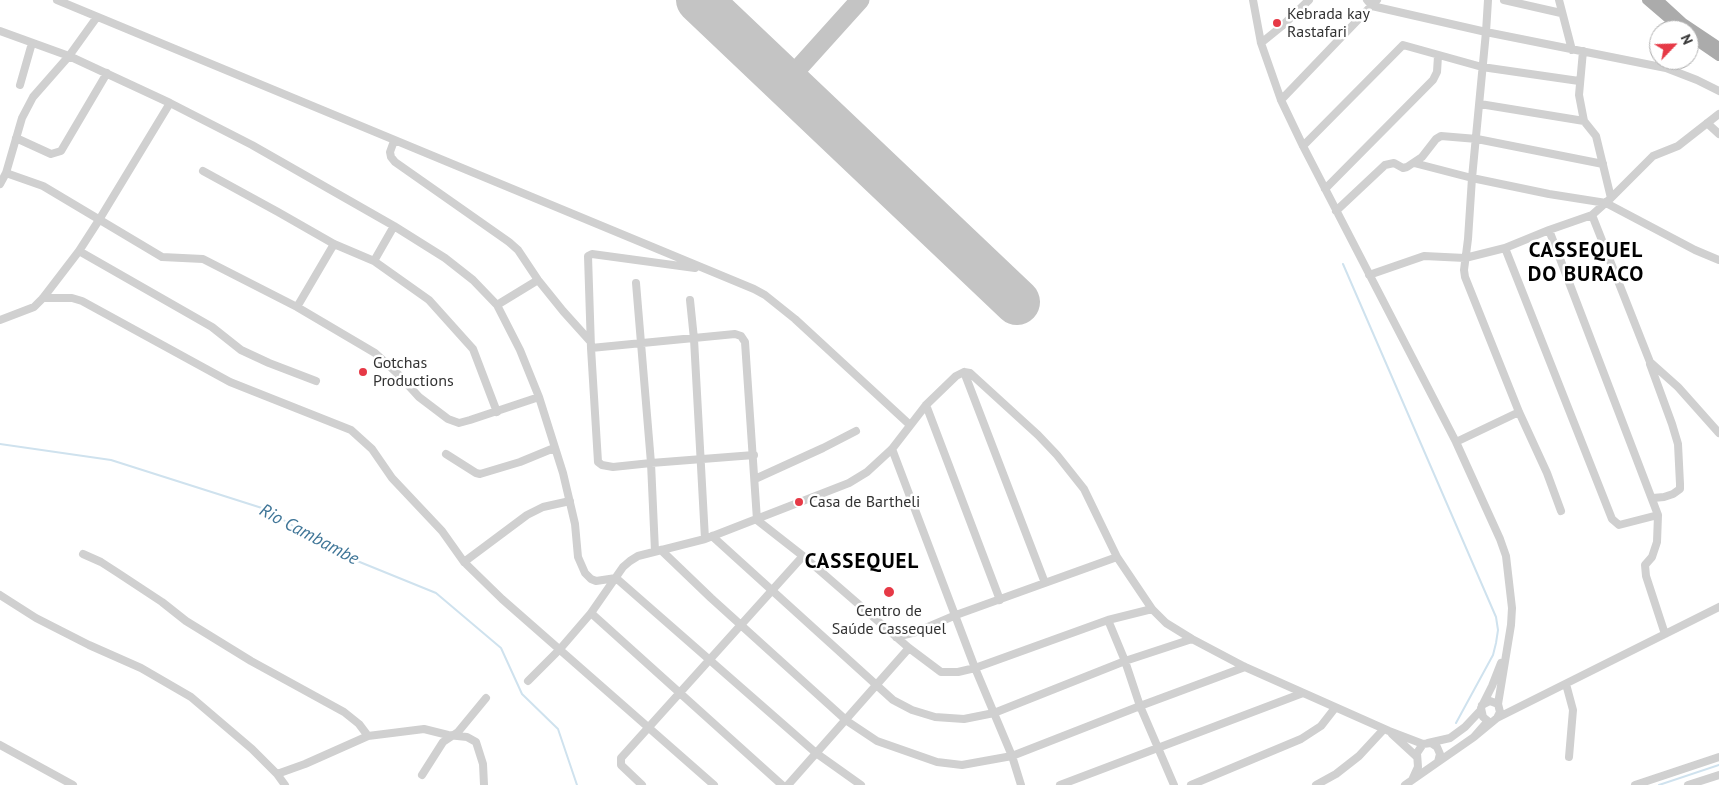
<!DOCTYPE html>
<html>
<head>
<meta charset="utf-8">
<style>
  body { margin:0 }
  #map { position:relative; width:1719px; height:785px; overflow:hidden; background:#fff; font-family:"PT Sans",sans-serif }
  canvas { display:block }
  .north { position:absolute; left:1649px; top:20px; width:50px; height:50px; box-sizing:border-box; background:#fff; border:1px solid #adadad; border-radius:50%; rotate:66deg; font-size:14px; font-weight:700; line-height:20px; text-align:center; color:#333 }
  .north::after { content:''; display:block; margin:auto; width:18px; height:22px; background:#e63946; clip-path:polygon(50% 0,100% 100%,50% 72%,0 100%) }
</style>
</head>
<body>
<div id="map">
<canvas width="1719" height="785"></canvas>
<div class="north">N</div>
</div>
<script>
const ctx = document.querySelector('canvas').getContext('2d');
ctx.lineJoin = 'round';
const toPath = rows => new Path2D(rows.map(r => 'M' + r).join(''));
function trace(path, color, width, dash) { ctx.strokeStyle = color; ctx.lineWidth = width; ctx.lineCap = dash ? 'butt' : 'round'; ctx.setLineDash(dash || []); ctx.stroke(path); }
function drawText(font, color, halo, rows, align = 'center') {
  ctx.font = font + ' "PT Sans",sans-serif'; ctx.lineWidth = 5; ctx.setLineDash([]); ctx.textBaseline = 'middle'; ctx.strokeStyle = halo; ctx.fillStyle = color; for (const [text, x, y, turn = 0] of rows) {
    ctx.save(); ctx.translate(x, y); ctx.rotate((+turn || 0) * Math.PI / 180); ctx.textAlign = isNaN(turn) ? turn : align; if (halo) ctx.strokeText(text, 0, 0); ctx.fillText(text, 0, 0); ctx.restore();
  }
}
trace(toPath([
  [1343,264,1496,617,1498,630,1496,643,1493,655,1456,723],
  [0,444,111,460,265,509,340,554,436,593,501,648,522,694,558,729,577,785],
  [1659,785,1719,765]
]), '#cfe2ee', 2);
trace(toPath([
  [786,82,860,0]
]), '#c4c4c4', 19);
trace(toPath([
  [699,0,1017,302]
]), '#c4c4c4', 46);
trace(toPath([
  [57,0,754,289,765,295,795,319,910,425],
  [1253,0,1261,43,1281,100,1303,146,1456,442,1500,539,1506,556,1512,608,1511,625,1498,704],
  [1367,0,1372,6,1486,32,1472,178,1468,239,1464,270,1465,277,1519,412,1547,473,1561,511],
  [1488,0,1486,32,1666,68,1697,80,1719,91],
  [1504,0,1561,13],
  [1559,0,1572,50],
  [0,31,69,56,170,103,252,145,394,226,445,258,473,280,497,305,520,350,539,397,563,473,575,524,578,557,585,573,591,579,596,581,616,578,816,753,861,785],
  [1261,43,1282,26,1309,0],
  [1583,51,1579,95,1584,121,1596,136,1611,198,1592,215],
  [20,85,32,43],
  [1281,100,1377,0],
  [1480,104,1584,121],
  [1707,123,1719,134],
  [16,138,51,154,61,151,107,73],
  [394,141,390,152,391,157,395,162,509,242,518,250,538,280,563,311,590,341],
  [1303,146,1403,45,1482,67,1579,81],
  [1414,163,1472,178,1549,194,1606,203,1695,250,1719,260],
  [203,171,278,212,334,244,374,261,429,300,473,349,497,412],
  [6,173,43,186,162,257,203,259,297,307,375,353,398,374,419,397,448,419,459,423,470,420,539,397],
  [0,184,6,173,22,118,33,97,69,56,97,17],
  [1325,189,1433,80,1437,72,1438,56],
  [1611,198,1653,156,1678,146,1719,114],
  [1336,211,1385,165,1394,163,1403,168,1407,167,1422,157,1436,139,1441,136,1477,139,1603,164],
  [1549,230,1592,215,1650,362,1678,387,1719,433],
  [1505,248,1549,230,1658,515,1657,542,1652,557,1645,565,1646,576,1665,634],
  [79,251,212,327,241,350,269,363,316,381],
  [374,261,394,226],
  [695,268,592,254,588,256,591,348,598,462,602,465,613,467,651,463,754,455],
  [1369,275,1424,256,1465,258,1505,248,1612,519,1619,525,1658,515],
  [636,283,651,463,655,551],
  [43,298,72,298,82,301,230,382,351,430,372,449,392,478,442,531,464,562,502,599,714,785],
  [690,300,694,339,705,539],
  [497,305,538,280],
  [297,307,334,244],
  [0,320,34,307,43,298,79,251,99,220,170,103],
  [591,348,735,334,741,336,745,342,757,520,803,556,909,648,941,672,958,672,975,668,1108,620,1152,609],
  [1650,364,1672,424,1678,444,1680,484,1680,489,1673,494,1664,497,1653,498],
  [964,372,1045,583],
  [926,405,1000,600],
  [1456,442,1519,412],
  [892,449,975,668,1012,756,1021,785],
  [446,454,476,473,480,474,520,462,554,448],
  [755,479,823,448,856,431],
  [712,536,893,700,912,710,935,717,964,719,994,713,1125,661,1192,639],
  [661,550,711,598,847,721,877,741,937,762,962,765,1012,756,1140,706,1245,667],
  [83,554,101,562,118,573,162,602,186,621,251,661,344,712,359,724,368,736],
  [464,562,527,515,543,507,570,501],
  [0,595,36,618,89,645,141,668,191,697,252,749,277,774,285,785],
  [591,613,782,785],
  [1108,620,1125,661,1140,706,1174,785],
  [896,637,916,632,956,615,1117,557],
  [1501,663,1492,686,1481,708,1483,717,1488,721,1474,737,1497,718,1719,607],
  [528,681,560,649,591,613,623,567,630,561,638,556,705,539,849,483,867,472,892,449,926,405,956,376,964,372,970,373,1038,435,1057,455,1084,489,1117,557,1152,609,1166,623,1192,639,1245,667,1389,731,1423,744,1431,743,1437,747,1440,754,1438,762,1405,785],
  [1566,684,1573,710,1569,757],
  [1482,705,1490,701,1498,704,1500,712,1497,718],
  [1392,734,1417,757],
  [1428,743,1450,738,1465,727,1480,711],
  [0,745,73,785],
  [1438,762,1474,737],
  [277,774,305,764,368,736,424,729,448,735,467,737,476,742,483,764,484,785],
  [422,775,443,742,458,732,486,698],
  [1413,778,1418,767,1417,753,1423,744],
  [642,785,621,765,621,758,803,556],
  [788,785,909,648],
  [1060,785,1303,693],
  [1191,785,1301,739,1321,726,1335,708],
  [1316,785,1336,774,1359,756,1384,729],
  [1635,785,1719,757],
  [1688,785,1719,775]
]), '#d0d0d0', 8);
trace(toPath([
  [1647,0,1682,30],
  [1658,0,1683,23,1719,47],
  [1700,43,1719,56]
]), '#ababab', 10);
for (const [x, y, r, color] of [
  [1277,23,5,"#e63946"],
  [363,372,5,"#e63946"],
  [799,502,5,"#e63946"],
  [889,592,6,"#e63946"]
]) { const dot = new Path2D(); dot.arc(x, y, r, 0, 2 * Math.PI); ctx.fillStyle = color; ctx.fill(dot); trace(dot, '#fff', 2); }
drawText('16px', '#333', '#fff', [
  ["Kebrada kay",1287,14],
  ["Rastafari",1287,32],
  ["Gotchas",373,363],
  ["Productions",373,381],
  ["Casa de Bartheli",809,502],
  ["Centro de",889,611,"center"],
  ["Saúde Cassequel",889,629,"center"]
], 'left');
drawText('italic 18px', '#3f7597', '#fff', [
  ["Rio Cambambe",309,535,28]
]);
ctx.letterSpacing = '1px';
drawText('bold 21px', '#000', '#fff', [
  ["CASSEQUEL",1586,251],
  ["DO BURACO",1586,275],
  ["CASSEQUEL",862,562]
]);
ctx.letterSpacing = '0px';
</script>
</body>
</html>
